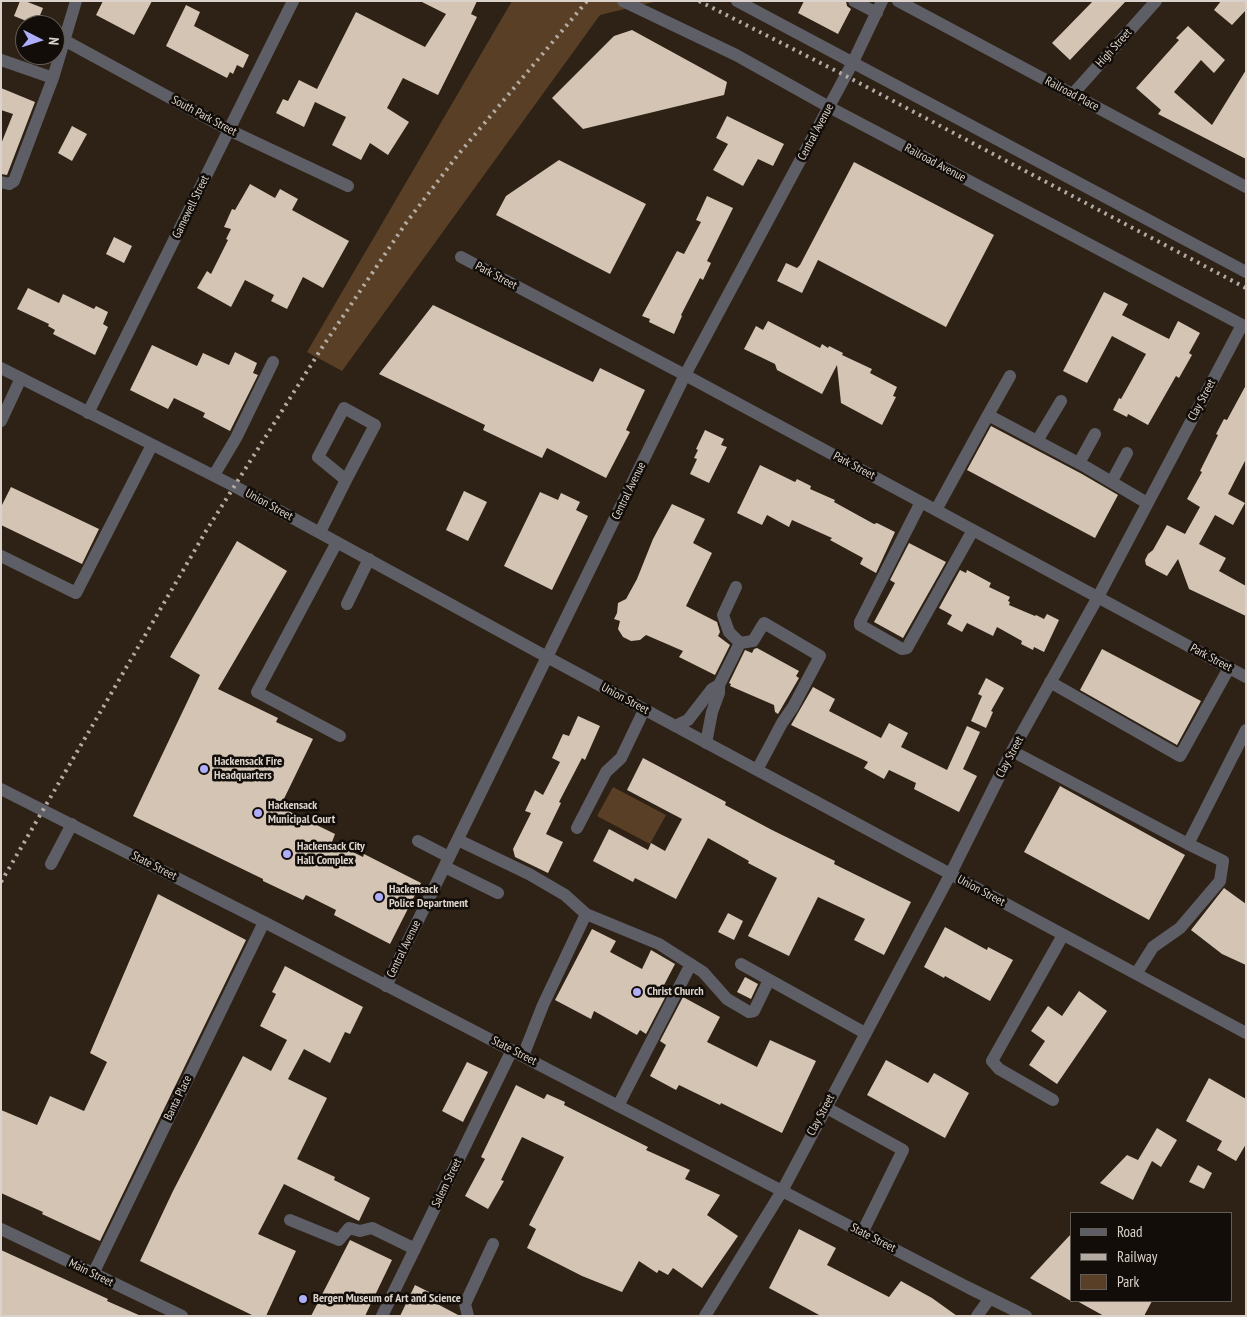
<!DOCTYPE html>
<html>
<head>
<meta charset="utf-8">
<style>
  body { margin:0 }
  #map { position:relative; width:1247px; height:1317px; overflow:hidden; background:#2e2216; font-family:"PT Sans Narrow",sans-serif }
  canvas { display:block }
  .frame { position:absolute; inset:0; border:2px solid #dbd3cb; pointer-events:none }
  .legend { position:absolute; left:1070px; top:1212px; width:162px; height:90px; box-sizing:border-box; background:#120d08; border:1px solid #625c56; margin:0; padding:6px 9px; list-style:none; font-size:15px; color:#dbd3cb }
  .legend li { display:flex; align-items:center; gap:10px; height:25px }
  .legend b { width:25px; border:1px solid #625c56 }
  .north { position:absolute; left:15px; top:15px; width:50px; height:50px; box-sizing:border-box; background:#120d08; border:1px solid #625c56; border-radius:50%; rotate:95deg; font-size:14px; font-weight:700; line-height:20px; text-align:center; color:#dbd3cb }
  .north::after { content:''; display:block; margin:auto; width:18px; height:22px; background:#aeaefa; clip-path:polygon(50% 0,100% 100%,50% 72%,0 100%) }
</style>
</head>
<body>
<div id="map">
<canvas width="1247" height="1317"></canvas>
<div class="frame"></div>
<ul class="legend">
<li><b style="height:6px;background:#5e5e66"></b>Road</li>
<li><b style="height:6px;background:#b4aba2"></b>Railway</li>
<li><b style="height:14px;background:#593f25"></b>Park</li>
</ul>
<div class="north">N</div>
</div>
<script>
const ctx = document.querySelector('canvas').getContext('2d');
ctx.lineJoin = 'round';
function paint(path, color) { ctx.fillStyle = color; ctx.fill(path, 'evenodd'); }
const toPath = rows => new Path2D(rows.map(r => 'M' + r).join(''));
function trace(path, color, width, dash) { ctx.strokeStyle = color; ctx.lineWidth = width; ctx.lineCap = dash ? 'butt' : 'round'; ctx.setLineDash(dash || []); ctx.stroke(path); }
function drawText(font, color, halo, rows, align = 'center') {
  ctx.font = font + ' "PT Sans Narrow",sans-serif'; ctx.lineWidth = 5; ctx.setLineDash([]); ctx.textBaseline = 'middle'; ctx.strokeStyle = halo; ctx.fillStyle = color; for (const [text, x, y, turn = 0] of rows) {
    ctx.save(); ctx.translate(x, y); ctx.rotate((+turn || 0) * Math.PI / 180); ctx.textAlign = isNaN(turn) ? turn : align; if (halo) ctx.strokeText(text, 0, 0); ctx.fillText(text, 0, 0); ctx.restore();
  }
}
paint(toPath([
  [512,1,658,1,600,15,342,371,307,352],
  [613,787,666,815,650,844,597,816]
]), '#593f25');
paint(toPath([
  [20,1,25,1,43,8,36,25,14,16],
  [103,1,152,1,134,35,96,15],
  [420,1,477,1,471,14,477,17,438,95,403,78,387,108,409,122,388,155,370,143,361,160,332,145,346,117,315,102,304,127,276,113,283,99,288,101,299,80,317,89,356,12,425,47,446,14],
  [804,1,846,1,847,6,851,9,838,34,798,13],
  [1093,1,1126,1,1070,60,1052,43],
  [1221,1,1246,1,1246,10,1232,25,1214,10],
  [186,5,200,12,194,26,249,55,243,68,237,65,233,74,230,72,227,78,166,46],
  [1188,26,1225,60,1214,73,1201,60,1174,92,1212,125,1246,70,1246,159,1158,114,1161,110,1136,88,1179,40,1176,38],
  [632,30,727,82,724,95,583,129,552,98,614,36],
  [1,88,35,102,7,175,1,174,1,144,13,114,1,110],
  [727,116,784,144,773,166,758,159,743,186,713,170,728,144,716,138],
  [72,126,87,134,72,161,58,153],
  [559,160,646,204,610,274,496,215,506,196],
  [854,162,994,235,946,327,818,260,802,293,777,281,786,263,797,268,800,265],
  [250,184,275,198,280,189,298,199,292,210,349,241,323,288,303,277,287,309,271,301,274,295,245,280,231,307,197,288,207,271,211,274,228,240,226,239,231,229,224,227,232,209,235,210],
  [707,196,733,208,707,261,711,263,703,280,700,278,681,315,682,316,674,334,649,322,650,319,642,316,677,251,684,254,701,222,696,220],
  [114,237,132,246,124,263,106,254],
  [28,288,59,303,63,294,94,309,96,306,108,312,103,324,108,327,95,355,53,334,55,330,48,326,49,324,17,309],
  [1104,292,1128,304,1122,315,1169,339,1178,321,1200,333,1189,353,1192,355,1179,378,1176,376,1148,425,1128,414,1127,417,1113,410,1119,398,1121,399,1146,354,1112,336,1087,383,1063,371],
  [433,305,593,382,600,368,645,390,626,430,630,432,606,478,547,448,542,458,483,430,485,425,379,374],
  [768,321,820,348,822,344,828,348,829,346,843,353,842,355,872,369,870,373,897,387,893,396,896,397,882,425,841,403,837,365,822,394,777,370,775,364,744,349,756,326,763,330],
  [152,345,197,366,203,353,229,365,235,352,257,363,253,373,258,375,230,431,203,417,205,413,174,398,168,409,130,390],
  [1246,385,1246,459,1228,494,1245,503,1233,525,1215,515,1199,544,1226,558,1219,571,1246,586,1246,616,1189,589,1178,559,1167,576,1146,565,1145,560,1148,554,1153,550,1167,525,1185,534,1200,507,1187,499,1202,472,1200,471,1218,435,1216,434,1224,419,1227,420],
  [991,426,1082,474,1118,495,1095,538,967,470],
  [705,430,724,439,721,445,727,447,709,483,690,474,697,459,694,458,698,450,696,449],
  [760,465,795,482,797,479,811,486,810,489,835,500,834,502,874,524,877,523,895,532,876,573,860,564,863,558,830,540,832,538,792,520,789,527,767,515,762,525,737,513],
  [11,487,99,529,82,564,1,525,1,507],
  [464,491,487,502,468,541,446,530],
  [540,492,558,500,561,493,580,502,576,510,588,516,552,590,504,566],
  [672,504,705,519,693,543,712,553,686,606,717,622,720,632,718,636,730,645,715,675,679,657,683,651,646,635,640,640,631,641,623,637,618,629,620,621,614,619,617,613,618,603,626,599,637,579,653,539],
  [237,541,287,571,218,689,278,718,276,722,313,739,280,807,335,834,332,842,363,857,364,854,421,883,390,944,334,915,336,910,306,895,303,900,263,881,263,879,133,816,200,675,170,657],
  [909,543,946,562,903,638,874,622,895,583,890,580],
  [960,570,966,573,967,570,991,583,989,587,1010,597,1008,601,1010,602,1009,605,1035,616,1036,615,1044,619,1047,614,1059,620,1044,652,1034,647,1033,650,1021,644,1022,641,997,627,993,636,967,623,962,632,947,624,952,615,939,608],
  [757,648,799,671,796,676,799,678,778,714,775,712,774,705,730,686,731,684,729,683,745,650,752,653,754,649],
  [1102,649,1201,701,1177,745,1080,690],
  [986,678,1004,688,991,711,993,712,986,728,971,721,982,696,978,694],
  [813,687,835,699,829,711,881,738,889,723,908,733,901,747,947,770,967,726,980,732,963,769,977,776,959,812,914,789,916,783,889,770,884,779,864,768,868,762,791,725],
  [578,716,600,726,585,760,582,758,559,802,561,803,546,834,563,842,548,873,515,857,513,849,531,813,525,811,535,790,543,795,560,762,552,758,563,734,569,736],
  [643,758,726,802,725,805,772,830,835,861,834,864,911,902,884,955,854,940,865,919,818,897,789,956,748,936,777,878,748,863,749,861,708,838,676,899,635,878,633,882,593,861,609,829,648,850,651,843,665,851,682,819,627,790],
  [1060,786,1185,855,1149,920,1024,852],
  [1224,888,1246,904,1246,965,1222,954,1191,930],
  [158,894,246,940,100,1241,42,1214,43,1212,1,1193,1,1110,37,1125,50,1096,84,1111,107,1062,90,1053],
  [728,913,743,921,734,940,718,932],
  [945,927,987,950,988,947,1013,960,990,1001,945,976,944,978,924,967],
  [592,929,616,941,610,952,642,969,651,950,675,964,663,987,669,990,646,1034,640,1030,637,1035,594,1011,591,1019,555,1000],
  [285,966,363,1007,350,1034,345,1032,330,1063,304,1049,288,1079,327,1098,297,1159,335,1177,334,1180,370,1198,359,1221,284,1184,258,1234,296,1251,266,1316,254,1316,140,1261,173,1191,243,1056,271,1071,287,1040,260,1026,276,994,272,992],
  [745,977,758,984,751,999,737,992],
  [1079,991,1107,1011,1057,1084,1029,1065,1045,1041,1031,1031,1048,1006,1062,1016],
  [683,997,720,1017,707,1042,757,1067,770,1040,816,1061,782,1133,721,1103,720,1105,679,1085,676,1090,650,1076,666,1045,660,1041],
  [886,1060,928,1083,934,1073,969,1093,945,1138,867,1095],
  [467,1062,488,1072,463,1122,442,1111],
  [1209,1078,1246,1099,1246,1144,1236,1161,1217,1150,1222,1141,1186,1121],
  [516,1085,544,1099,547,1094,565,1102,564,1105,648,1147,646,1150,690,1170,685,1179,720,1195,707,1215,738,1236,702,1288,673,1268,668,1275,659,1270,657,1273,639,1261,622,1292,582,1276,527,1248,536,1229,529,1225,564,1157,522,1137,501,1180,504,1181,488,1209,465,1196,485,1159,481,1157],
  [1157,1128,1177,1140,1161,1167,1152,1161,1133,1200,1100,1183,1127,1155,1138,1160],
  [1198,1165,1212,1173,1204,1189,1189,1182],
  [799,1229,836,1248,827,1265,889,1297,901,1281,932,1298,957,1316,821,1316,769,1288],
  [1071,1234,1071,1301,1030,1278],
  [350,1240,392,1260,365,1316,311,1316],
  [1,1250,108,1299,107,1301,141,1316,1,1316],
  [415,1285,429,1292,426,1298,460,1316,400,1316],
  [1077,1301,1152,1301,1144,1316,1104,1316]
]), '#d4c4b4');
trace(toPath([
  [623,1,736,55,829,107,1246,327],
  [737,1,1246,272],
  [854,1,877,13],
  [898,1,1246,187],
  [64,40,229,130,348,186],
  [1,60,53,78],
  [1072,95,1156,1],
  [1,182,9,184,14,181,53,78,76,1],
  [461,257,685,375,1246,677],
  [1,368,234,486,547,657,1246,1033],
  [88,413,293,1],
  [988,415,1010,376],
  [1,421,21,378],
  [1037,441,1061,401],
  [1079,463,1095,434],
  [214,475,236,438,273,362],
  [1112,481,1127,453],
  [921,502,860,622,860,625,902,649,907,648,973,530],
  [936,510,988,415,1086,467,1147,503],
  [320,532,346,480,375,425,344,408,318,457,346,480],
  [337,542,257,692,340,736],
  [1,556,76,593,152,445],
  [347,604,369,559],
  [740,643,753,641,764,623,820,656,793,707,782,723,757,770],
  [1050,682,1180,756,1229,668],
  [719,685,740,643,729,632,723,615,736,587],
  [675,726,688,720,712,689,719,685,719,693,712,712,706,743],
  [1012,751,1188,844,1246,730],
  [1,789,264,922,969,1288,1026,1316],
  [577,828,606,772,621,758,644,710],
  [458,840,529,874,565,895,586,914,659,944,703,972,727,999,749,1012,754,1011,769,980],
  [418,841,449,857],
  [51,864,72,824],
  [445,867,498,893],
  [741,964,865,1033],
  [1136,974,1153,947,1180,928,1220,881,1223,861,1188,844],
  [386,986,685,375,853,62,882,1],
  [523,1056,543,1005,586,914],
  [1053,1100,999,1069,992,1061,1063,935],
  [618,1106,691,964],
  [825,1107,903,1150,862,1233],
  [290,1220,339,1240,349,1228,360,1231,372,1228,415,1249],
  [1,1229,182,1316],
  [93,1274,264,922],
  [382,1316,512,1050],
  [468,1316,465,1304,493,1244],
  [705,1316,782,1191,950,875,1012,751,1098,597,1242,325],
  [977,1316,990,1298]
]), '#5e5e66', 12);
trace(toPath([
  [699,1,846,76,1246,288],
  [1,882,206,531,323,346,406,223,457,156,587,1]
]), '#b4aba2', 4, [2.5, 5]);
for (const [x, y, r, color] of [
  [204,769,5,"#aeaefa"],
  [258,813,5,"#aeaefa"],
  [287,854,5,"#aeaefa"],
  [379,897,5,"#aeaefa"],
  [637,992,5,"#aeaefa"],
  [303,1299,5,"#aeaefa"]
]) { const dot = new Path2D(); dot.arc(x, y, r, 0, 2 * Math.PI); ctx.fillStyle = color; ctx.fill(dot); trace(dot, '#120d08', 2); }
drawText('12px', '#dbd3cb', '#120d08', [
  ["High Street",1114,48,-48],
  ["Railroad Place",1072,94,28],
  ["South Park Street",204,116,28],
  ["Central Avenue",816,132,-62],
  ["Railroad Avenue",935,163,28],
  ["Gamewell Street",191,207,-64],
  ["Park Street",496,276,28],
  ["Clay Street",1202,400,-62],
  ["Park Street",854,466,28],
  ["Central Avenue",629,491,-64],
  ["Union Street",269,505,29],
  ["Park Street",1211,658,28],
  ["Union Street",625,699,28],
  ["Clay Street",1010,757,-62],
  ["State Street",154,866,27],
  ["Union Street",981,891,28],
  ["Central Avenue",404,949,-64],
  ["State Street",514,1051,27],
  ["Banta Place",178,1098,-64],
  ["Clay Street",821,1115,-62],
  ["Salem Street",447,1183,-64],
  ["State Street",873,1238,27],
  ["Main Street",91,1273,26]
]);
drawText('bold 12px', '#dbd3cb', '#120d08', [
  ["Hackensack Fire",214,762],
  ["Headquarters",214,776],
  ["Hackensack",268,806],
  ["Municipal Court",268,820],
  ["Hackensack City",297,847],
  ["Hall Complex",297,861],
  ["Hackensack",389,890],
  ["Police Department",389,904],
  ["Christ Church",647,992],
  ["Bergen Museum of Art and Science",313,1299]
], 'left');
</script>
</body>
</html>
